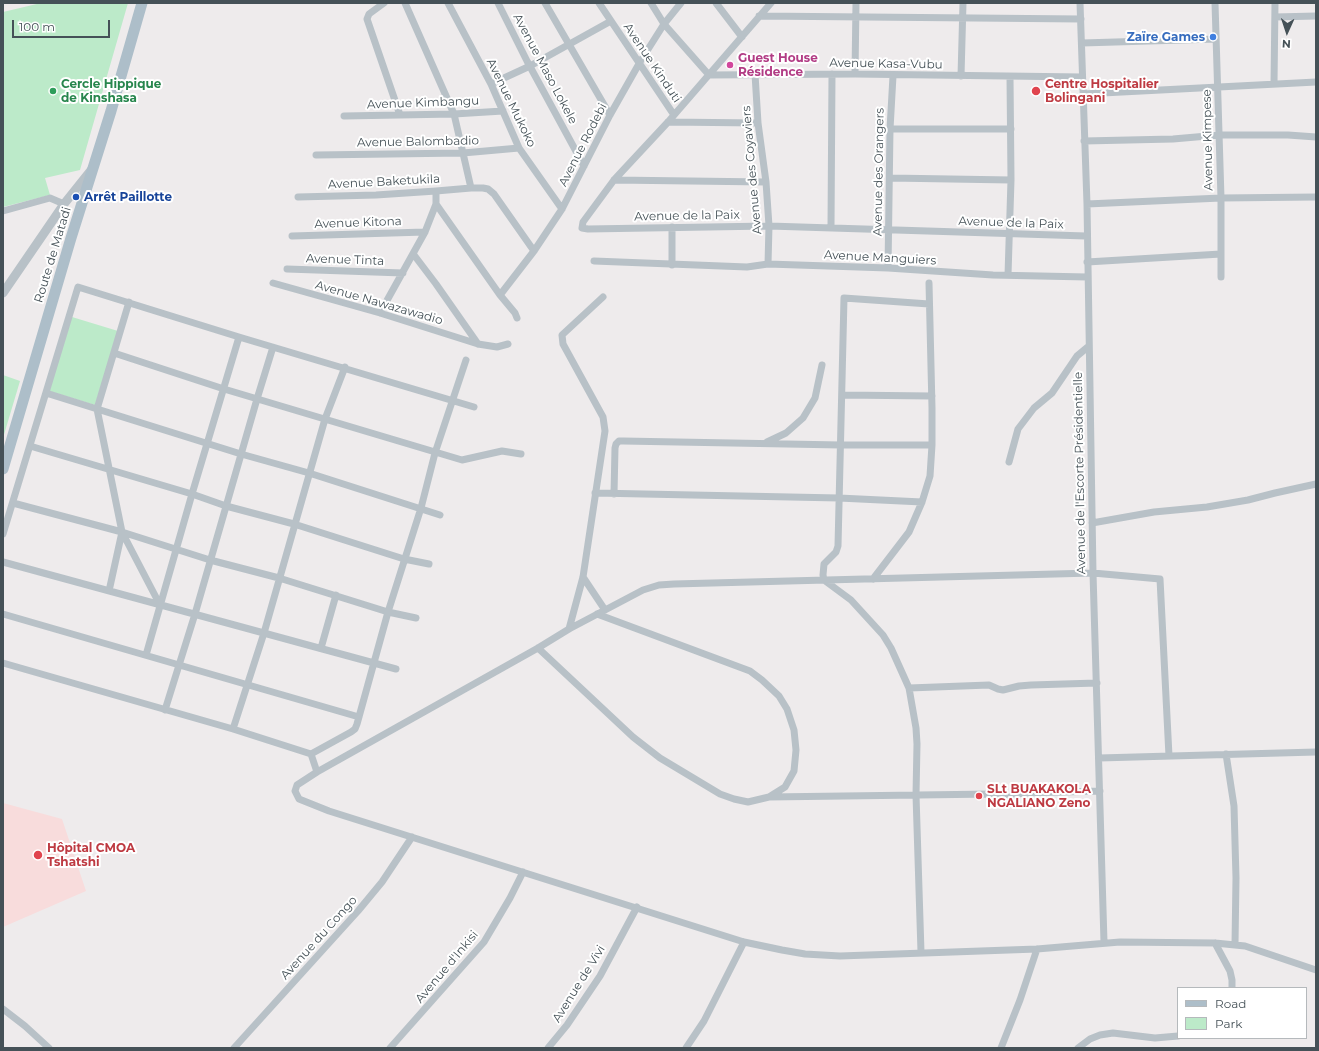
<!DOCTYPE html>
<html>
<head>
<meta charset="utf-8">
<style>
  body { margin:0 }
  #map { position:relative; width:1319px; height:1051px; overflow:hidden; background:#eeebec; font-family:Montserrat,sans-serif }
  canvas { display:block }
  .frame { position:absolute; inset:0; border:4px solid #455157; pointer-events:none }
  .legend { position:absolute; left:1177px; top:987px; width:130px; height:52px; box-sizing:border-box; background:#fff; border:1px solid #b5b9bc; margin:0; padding:5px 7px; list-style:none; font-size:12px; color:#455157 }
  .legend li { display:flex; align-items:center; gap:8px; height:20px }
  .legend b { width:20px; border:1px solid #b5b9bc }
  .north { position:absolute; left:1267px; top:12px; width:40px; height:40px; -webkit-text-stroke:3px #fff; paint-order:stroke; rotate:183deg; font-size:11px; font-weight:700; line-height:16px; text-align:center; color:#455157 }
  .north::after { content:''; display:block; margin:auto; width:14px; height:18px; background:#455157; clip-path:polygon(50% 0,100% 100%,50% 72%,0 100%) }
  .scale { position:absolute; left:12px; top:20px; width:98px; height:18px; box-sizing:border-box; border:2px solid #455157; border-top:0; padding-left:5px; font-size:12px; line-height:14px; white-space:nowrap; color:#455157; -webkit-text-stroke:3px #fff; paint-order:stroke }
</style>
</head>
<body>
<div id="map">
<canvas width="1319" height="1051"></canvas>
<div class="frame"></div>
<ul class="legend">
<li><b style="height:5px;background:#adbec9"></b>Road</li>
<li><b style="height:11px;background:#bceac9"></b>Park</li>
</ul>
<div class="north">N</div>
<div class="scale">100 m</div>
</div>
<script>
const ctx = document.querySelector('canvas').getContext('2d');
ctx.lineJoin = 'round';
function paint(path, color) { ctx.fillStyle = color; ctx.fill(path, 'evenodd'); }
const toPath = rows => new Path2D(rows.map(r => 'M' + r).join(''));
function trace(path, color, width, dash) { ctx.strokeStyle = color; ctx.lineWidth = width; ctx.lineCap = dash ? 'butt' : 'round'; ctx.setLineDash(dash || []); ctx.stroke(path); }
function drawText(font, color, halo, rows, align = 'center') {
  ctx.font = font + ' Montserrat,sans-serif'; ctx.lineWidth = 4; ctx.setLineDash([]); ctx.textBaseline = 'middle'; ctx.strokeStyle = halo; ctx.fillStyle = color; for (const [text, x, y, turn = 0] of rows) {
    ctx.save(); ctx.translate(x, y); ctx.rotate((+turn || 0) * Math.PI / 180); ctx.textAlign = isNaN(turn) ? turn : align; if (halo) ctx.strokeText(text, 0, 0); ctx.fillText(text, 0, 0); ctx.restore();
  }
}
paint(toPath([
  [3,803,62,819,86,891,3,927]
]), '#f8dcdc');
paint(toPath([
  [41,3,128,3,80,170,45,178,50,195,3,207,3,12],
  [72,317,118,331,95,405,49,391],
  [3,375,20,381,3,438]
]), '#bceac9');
trace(toPath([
  [384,3,369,14,367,19,400,115],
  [405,3,454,114,471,188],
  [448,3,491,84,519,148,562,209],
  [498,3,527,61,584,166],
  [545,3,610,115],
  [599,3,674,115],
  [651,3,664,24,709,75,855,74,1082,77],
  [716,3,742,37],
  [771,3,668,122,614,180,583,222,582,228,588,229,769,226,1086,236],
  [1080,3,1087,204,1093,573,1104,942],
  [1215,3,1221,198,1221,277],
  [759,16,1081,19],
  [1275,17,1316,16],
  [1082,43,1216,39],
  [755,74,758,123,766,182,769,226,768,264],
  [855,74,856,3],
  [961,76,963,3],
  [491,84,530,66,611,21],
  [1274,84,1275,3],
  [1083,94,1316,82],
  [344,116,454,114,503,111],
  [668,122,758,123],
  [890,129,1011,129],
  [1084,141,1173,139,1219,135,1288,135,1316,137],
  [316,155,463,153,519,148],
  [890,178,1011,180],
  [614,180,766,182],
  [298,197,376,195,436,191,471,188,483,188,488,189,494,194,534,251],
  [436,204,500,295,515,313,517,318],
  [1087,204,1221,198,1316,197],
  [3,211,50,198,64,204],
  [831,227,832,74],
  [292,236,425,232],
  [414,255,436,284,478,344],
  [594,261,747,267,768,264,888,268,993,275,1087,277],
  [1087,262,1221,254],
  [672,265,672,227],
  [888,268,890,129,893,76],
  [287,269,403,273],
  [1008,275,1011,180,1010,77],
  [273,283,380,313,478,344,497,347,508,344],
  [500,295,534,251,562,209,610,115,640,62,664,24,681,3],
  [129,302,97,409,122,532,160,605],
  [380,313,425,232,436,204,436,191],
  [114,353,224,389,462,460,502,451,521,454],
  [46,393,241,454,309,473,440,515],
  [842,395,932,396],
  [767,442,786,433,803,418,815,398,822,365],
  [30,446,192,494,226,506,294,524,404,559,429,564],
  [1009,462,1018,429,1034,408,1052,393,1077,356,1089,346],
  [595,493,839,498,922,502],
  [614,494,615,448,616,444,619,441,623,441,841,445,932,445],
  [13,503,122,532,210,560,279,578,388,612,416,618],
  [1092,523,1154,512,1207,507,1248,500,1275,493,1316,484],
  [3,534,78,287,239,337,474,407],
  [3,562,396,669],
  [583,577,605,610],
  [873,579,909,532,922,502,930,476,932,445,932,408,929,283],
  [109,591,122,532],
  [3,614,359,717],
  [569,629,583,577,605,431,603,417,563,344,562,335,603,297],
  [321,648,336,595],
  [538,648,633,737,660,758,720,794,734,799,748,802,769,797,785,787,794,771,796,750,794,730,787,709,779,696,762,680,750,671,597,614],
  [146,655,192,494,239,337],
  [3,663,233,729,311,754],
  [909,688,989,685,998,689,1003,690,1019,686,1031,685,1097,683],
  [165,710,195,614,257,399,273,347],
  [233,729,264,633,325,419,345,367],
  [1226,754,1234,806,1236,878,1235,944],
  [1169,756,1160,579,1093,573,674,584,659,585,643,590,569,629,538,648,317,772,297,785,295,791,299,799,329,811,744,942,782,950,805,954,840,956,1037,949,1120,942,1215,943,1245,946,1316,970],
  [1099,758,1316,752],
  [317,772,311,754,351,732,355,729,357,724,388,612,421,508,435,453,466,360],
  [769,797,993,794,1005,798,1023,793,1100,791],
  [1215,943,1230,971,1232,980,1232,988],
  [921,952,916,795,917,744,916,728,909,688,891,648,883,635,851,600,824,580,823,575,824,564,836,552,838,546,844,298,929,304],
  [3,1009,25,1026,49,1048],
  [234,1048,358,911,382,882,412,837],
  [390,1048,484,942,510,898,523,872],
  [548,1048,567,1025,600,976,637,907],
  [686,1048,704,1021,744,942],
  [1001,1048,1020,1000,1037,949],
  [1078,1048,1090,1039,1100,1035,1113,1033,1155,1038,1178,1036]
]), '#b8c1c7', 7);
trace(toPath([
  [3,293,64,204,92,169]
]), '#b8c1c7', 9);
trace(toPath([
  [3,469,71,238,111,111,142,3]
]), '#adbec9', 11);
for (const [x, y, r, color] of [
  [1213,37,4,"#3f7fe0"],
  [730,65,4,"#d1479c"],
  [53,91,4,"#2e9e5b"],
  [1036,91,5,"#e0444e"],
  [76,197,4,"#1a4fb4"],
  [979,796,4,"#e0444e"],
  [38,855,5,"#e0444e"]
]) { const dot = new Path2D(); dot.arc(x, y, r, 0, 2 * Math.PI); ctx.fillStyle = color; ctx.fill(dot); trace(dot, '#fff', 1.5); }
drawText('bold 12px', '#366cbe', '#fff', [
  ["Zaïre Games",1205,37]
], 'right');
drawText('bold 12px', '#b23c85', '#fff', [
  ["Guest House",738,58],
  ["Résidence",738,72]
], 'left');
drawText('12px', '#455157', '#fff', [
  ["Avenue Kinduti",652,63,56],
  ["Avenue Kasa-Vubu",886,64,1],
  ["Avenue Maso Lokele",545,69,62],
  ["Avenue Kimbangu",423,103,-2],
  ["Avenue Mukoko",511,103,64],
  ["Avenue Kimpese",1208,140,-91],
  ["Avenue Balombadio",418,142,-1],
  ["Avenue Rodebi",583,145,-63],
  ["Avenue des Coyaviers",752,170,-95],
  ["Avenue des Orangers",879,172,-89],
  ["Avenue Baketukila",384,182,-3],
  ["Avenue de la Paix",687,216,-1],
  ["Avenue Kitona",358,223,-2],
  ["Avenue de la Paix",1011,223,2],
  ["Route de Matadi",53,255,-73],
  ["Avenue Manguiers",880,258,3],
  ["Avenue Tinta",345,260,2],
  ["Avenue Nawazawadio",379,303,16],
  ["Avenue de l'Escorte Présidentielle",1080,473,-91],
  ["Avenue du Congo",319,938,-48],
  ["Avenue d'Inkisi",447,967,-50],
  ["Avenue de Vivi",579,984,-58]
]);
drawText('bold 12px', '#27864d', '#fff', [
  ["Cercle Hippique",61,84],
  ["de Kinshasa",61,98]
], 'left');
drawText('bold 12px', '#be3a42', '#fff', [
  ["Centre Hospitalier",1045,84],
  ["Bolingani",1045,98],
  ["SLt BUAKAKOLA",987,789],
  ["NGALIANO Zeno",987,803],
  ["Hôpital CMOA",47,848],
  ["Tshatshi",47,862]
], 'left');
drawText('bold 12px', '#164399', '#fff', [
  ["Arrêt Paillotte",84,197]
], 'left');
</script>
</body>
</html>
